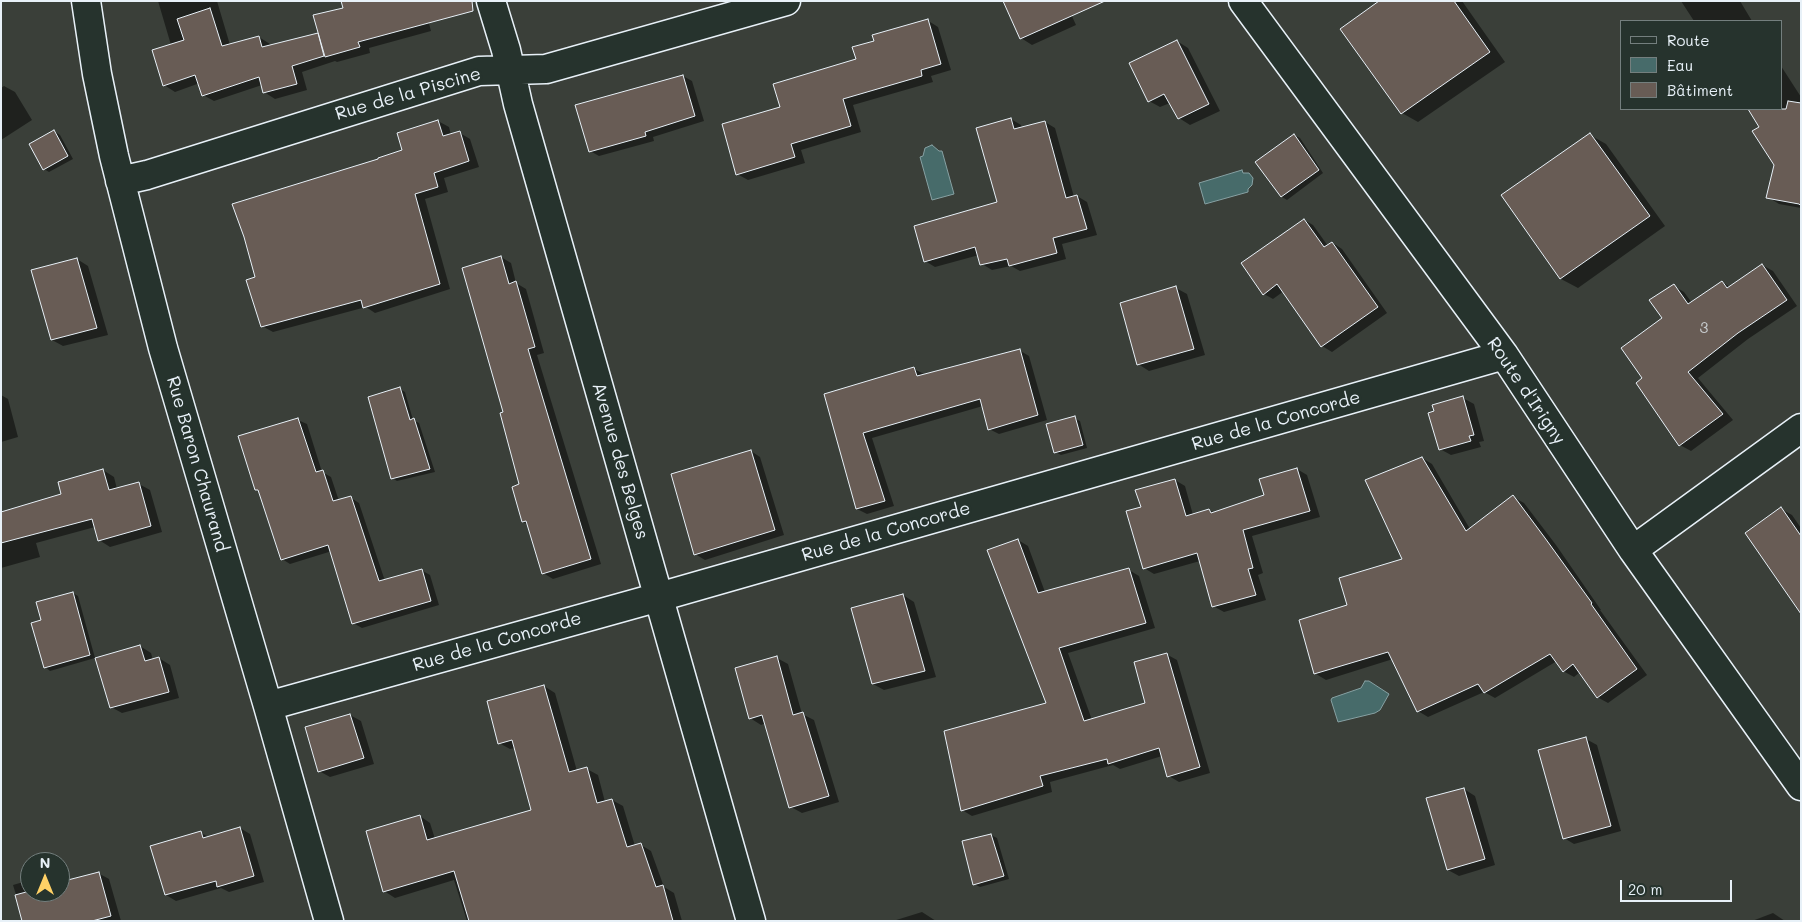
<!DOCTYPE html>
<html>
<head>
<meta charset="utf-8">
<style>
  body { margin:0 }
  #map { position:relative; width:1802px; height:922px; overflow:hidden; background:#3a3f39; font-family:Mali,sans-serif }
  canvas { display:block }
  .frame { position:absolute; inset:0; border:2px solid #e8f1f8; pointer-events:none }
  .legend { position:absolute; left:1620px; top:20px; width:162px; height:90px; box-sizing:border-box; background:#26332d; border:1px solid #747f7e; margin:0; padding:6px 9px; list-style:none; font-size:15px; color:#e8f1f8 }
  .legend li { display:flex; align-items:center; gap:10px; height:25px }
  .legend b { width:25px; border:1px solid #747f7e }
  .north { position:absolute; left:20px; top:852px; width:50px; height:50px; box-sizing:border-box; background:#26332d; border:1px solid #747f7e; border-radius:50%; rotate:0deg; font-size:14px; font-weight:700; line-height:20px; text-align:center; color:#e8f1f8 }
  .north::after { content:''; display:block; margin:auto; width:18px; height:22px; background:#ffd166; clip-path:polygon(50% 0,100% 100%,50% 72%,0 100%) }
  .scale { position:absolute; left:1620px; top:880px; width:112px; height:22px; box-sizing:border-box; border:2px solid #e8f1f8; border-top:0; padding-left:6px; font-size:15px; line-height:18px; white-space:nowrap; color:#e8f1f8; -webkit-text-stroke:4px #26332d; paint-order:stroke }
</style>
</head>
<body>
<div id="map">
<canvas width="1802" height="922"></canvas>
<div class="frame"></div>
<ul class="legend">
<li><b style="height:6px;background:#26332d"></b>Route</li>
<li><b style="height:14px;background:#476b6a"></b>Eau</li>
<li><b style="height:14px;background:#685c55"></b>Bâtiment</li>
</ul>
<div class="north">N</div>
<div class="scale">20 m</div>
</div>
<script>
const ctx = document.querySelector('canvas').getContext('2d');
ctx.lineJoin = 'round';
function paint(path, color) { ctx.fillStyle = color; ctx.fill(path, 'evenodd'); }
const toPath = rows => new Path2D(rows.map(r => 'M' + r).join(''));
function trace(path, color, width, dash) { ctx.strokeStyle = color; ctx.lineWidth = width; ctx.lineCap = dash ? 'butt' : 'round'; ctx.setLineDash(dash || []); ctx.stroke(path); }
function drawText(font, color, halo, rows, align = 'center') {
  ctx.font = font + ' Mali,sans-serif'; ctx.lineWidth = 5; ctx.setLineDash([]); ctx.textBaseline = 'middle'; ctx.strokeStyle = halo; ctx.fillStyle = color; for (const [text, x, y, turn = 0] of rows) {
    ctx.save(); ctx.translate(x, y); ctx.rotate((+turn || 0) * Math.PI / 180); ctx.textAlign = isNaN(turn) ? turn : align; if (halo) ctx.strokeText(text, 0, 0); ctx.fillText(text, 0, 0); ctx.restore();
  }
}
const water = toPath([
  [932,145,939,151,942,151,954,194,932,200,920,157,923,156,925,148,932,145],
  [1242,170,1243,173,1249,173,1253,178,1252,185,1248,189,1248,192,1205,204,1199,183,1242,170],
  [1365,681,1369,681,1389,694,1380,710,1375,713,1338,722,1331,700,1332,698,1361,688,1365,681]
]);
paint(water, '#476b6a');
trace(water, '#87a1a3', 1);
paint(toPath([
  [158,1,217,1,230,45,259,37,270,44,270,46,318,35,320,36,423,1,431,31,369,48,370,53,337,62,335,61,302,72,307,90,275,99,264,92,262,85,214,101,203,95,200,83,175,92,164,85,171,45],
  [1065,1,1076,25,1032,45,1021,38],
  [1382,1,1462,1,1505,62,1418,122,1402,113],
  [1681,1,1740,1,1752,21,1694,21],
  [927,20,938,27,951,70,931,76,933,82,853,105,861,132,801,150,805,163,748,180,737,174,782,108,857,59,876,42],
  [1177,41,1188,48,1220,111,1190,125,1179,118,1170,103,1160,107,1149,101],
  [1781,66,1801,97,1801,139,1772,144,1749,109,1781,109],
  [683,76,692,81,704,121,653,137,654,141,599,156,590,151],
  [4,86,15,92,32,120,1,140,1,88],
  [1011,119,1021,125,1022,128,1045,122,1055,128,1074,197,1077,196,1087,202,1097,235,1062,244,1066,259,1020,271,1011,266,992,270,982,264,979,255,935,267,925,261,998,203],
  [438,121,449,127,451,135,460,133,470,139,479,167,444,178,448,192,425,199,450,289,375,313,366,307,273,332,262,326,257,278,380,160,403,151],
  [54,131,60,135,73,159,49,172,44,169],
  [1294,135,1300,138,1323,173,1287,200,1282,197,1257,162],
  [1590,135,1606,144,1665,226,1578,288,1561,279,1502,196],
  [1801,156,1801,208,1779,204,1768,197],
  [1304,220,1313,225,1328,246,1333,243,1342,249,1387,313,1332,352,1322,346,1284,291,1273,299,1264,294],
  [501,257,511,263,516,283,526,289,544,353,537,355,601,564,553,579,543,573,528,525,523,522,521,485,505,413],
  [77,259,88,266,108,335,63,346,52,340],
  [1762,265,1773,271,1797,306,1748,339,1698,378,1733,420,1691,451,1680,445,1644,378,1674,286,1684,292,1692,303,1722,282,1730,287],
  [1176,288,1187,294,1205,355,1149,371,1138,364],
  [1019,350,1029,356,1047,420,999,434,989,429,983,406,872,438,894,506,867,514,857,509,826,395,914,369,924,374],
  [400,389,405,392,413,420,419,423,435,472,397,481,392,478],
  [1,395,8,399,18,437,1,442],
  [1463,398,1474,404,1484,441,1479,442,1481,447,1451,455,1440,449],
  [1074,418,1080,421,1087,448,1061,455,1055,452],
  [298,420,307,424,322,472,331,477,339,501,351,498,359,503,385,581,421,570,430,575,439,605,362,628,353,623,332,551,290,564,282,559,260,492,256,490],
  [751,451,760,457,784,535,705,560,695,554],
  [1422,458,1432,464,1470,529,1513,497,1524,503,1556,545,1601,610,1600,610,1647,675,1608,703,1597,697,1580,672,1574,677,1563,671,1557,661,1495,698,1484,692,1428,717,1418,711,1393,659,1326,680,1316,674,1301,621,1349,606,1404,560],
  [1297,469,1307,475,1320,517,1252,536,1263,573,1258,575,1266,600,1224,612,1213,606,1200,561,1154,574,1144,568,1142,508,1175,480,1185,486,1193,515,1209,510,1215,513,1266,496],
  [103,470,114,477,117,489,139,484,150,490,162,532,110,547,99,540,95,527,36,543,40,557,1,568,1,513,63,495],
  [1781,509,1792,515,1801,528,1801,600],
  [1018,540,1028,546,1045,592,1129,570,1139,576,1155,628,1068,653,1092,720,1147,704,1166,654,1177,660,1210,773,1179,782,1169,776,1162,756,1120,769,1113,765,1050,782,1052,792,972,816,962,810,1048,703],
  [73,593,78,596,95,658,50,671,45,667,42,621],
  [903,595,914,602,936,677,884,690,873,684],
  [140,646,151,653,153,660,159,658,170,665,179,698,122,713,111,707],
  [777,658,788,664,802,714,814,720,839,802,802,813,791,807,766,723,761,725,750,718],
  [544,686,555,693,577,771,587,769,598,775,605,802,612,800,623,806,635,846,641,845,651,851,664,887,674,893,682,921,467,921,454,880,395,898,384,891,420,816,430,823,435,839,533,811,515,748,510,749,499,743],
  [350,715,361,721,374,764,330,777,319,771],
  [1586,739,1597,745,1621,831,1574,844,1564,838],
  [1464,789,1475,796,1495,865,1459,876,1448,870],
  [240,828,250,834,264,882,229,892,221,888,176,901,166,895,201,833,209,837],
  [991,835,997,838,1009,879,980,887,974,884],
  [98,873,109,879,121,921,24,921,13,885,30,880,30,892,60,892,60,877,66,882],
  [922,912,936,921,893,921],
  [1773,913,1785,921,1752,921]
]), '#0007');
const building = toPath([
  [341,1,472,1,473,11,358,42,360,47,325,57,313,15,343,8,341,1],
  [1003,1,1105,1,1020,39,1003,1],
  [1379,1,1454,1,1490,52,1401,114,1340,29,1379,1],
  [210,8,222,46,259,36,262,47,318,33,324,56,292,66,297,84,263,93,259,77,202,96,195,75,163,86,152,50,184,40,177,19,210,8],
  [928,19,941,64,921,70,922,76,843,99,851,126,791,144,795,157,736,175,722,124,780,107,773,84,856,59,852,47,874,41,872,35,928,19],
  [1177,40,1209,104,1178,119,1164,94,1148,102,1129,63,1177,40],
  [683,75,695,116,645,132,646,136,589,152,575,105,683,75],
  [1788,101,1801,103,1801,206,1799,204,1766,198,1774,165,1752,131,1759,127,1748,109,1786,109,1788,101],
  [1011,118,1014,129,1045,121,1066,198,1077,195,1087,229,1053,238,1057,253,1009,266,1007,259,980,265,975,247,924,262,914,226,997,202,976,128,1011,118],
  [438,120,443,136,460,131,469,161,434,173,438,187,415,194,440,284,363,308,361,300,261,327,246,280,255,277,244,237,232,204,378,159,378,158,402,150,397,133,438,120],
  [54,130,68,156,43,170,29,144,54,130],
  [1590,133,1650,216,1560,279,1501,195,1590,133],
  [1294,134,1319,170,1281,197,1255,162,1294,134],
  [1304,219,1324,247,1332,242,1378,307,1321,347,1277,284,1263,295,1241,263,1304,219],
  [501,256,509,284,516,281,535,347,528,349,591,559,542,574,526,521,522,522,512,487,519,484,500,413,503,412,462,268,501,256],
  [77,258,97,328,51,340,31,270,77,258],
  [1762,264,1787,300,1738,333,1688,372,1723,414,1679,446,1636,383,1642,378,1621,348,1662,318,1649,300,1674,284,1688,304,1722,281,1727,288,1762,264],
  [1176,286,1194,349,1137,365,1120,303,1176,286],
  [1020,349,1038,415,988,430,980,399,863,433,885,501,856,509,824,394,914,367,917,376,1020,349],
  [400,387,410,420,414,418,430,469,391,479,368,397,400,387],
  [1463,396,1474,435,1469,436,1471,441,1439,450,1428,413,1434,411,1432,405,1463,396],
  [1075,416,1083,445,1054,453,1046,424,1075,416],
  [298,418,316,472,323,470,333,501,351,496,379,581,422,569,431,601,352,624,328,545,281,560,258,490,255,490,238,436,298,418],
  [751,450,775,530,694,555,671,474,751,450],
  [1422,457,1466,531,1513,495,1545,538,1592,603,1591,604,1637,669,1597,698,1573,664,1563,672,1550,654,1484,693,1478,684,1417,712,1388,652,1314,674,1299,620,1347,605,1339,578,1402,559,1365,480,1422,457],
  [1297,468,1310,511,1243,530,1253,568,1248,569,1256,595,1212,607,1197,553,1143,569,1126,511,1141,507,1135,490,1175,479,1186,516,1209,509,1211,513,1264,495,1259,479,1297,468],
  [103,469,109,490,139,482,151,526,98,541,92,519,1,543,1,512,61,494,58,482,103,469],
  [1781,507,1801,536,1801,614,1745,533,1781,507],
  [1018,539,1038,593,1129,568,1146,623,1059,648,1084,721,1145,703,1134,662,1167,653,1200,767,1167,777,1159,748,1108,764,1107,759,1040,776,1043,786,961,811,944,731,1046,703,987,550,1018,539],
  [73,592,90,655,44,668,31,623,41,620,36,602,73,592],
  [903,594,925,671,872,684,851,608,903,594],
  [140,645,145,661,159,657,169,692,110,708,95,658,140,645],
  [777,656,793,715,803,712,829,796,789,808,762,715,749,719,735,668,777,656],
  [544,685,569,772,587,767,597,803,612,799,627,847,641,843,656,887,663,885,673,921,469,921,454,871,383,892,366,831,420,815,427,840,531,810,512,740,498,744,487,701,544,685],
  [350,714,364,758,318,772,305,727,350,714],
  [1586,737,1611,826,1563,839,1538,750,1586,737],
  [1464,788,1485,859,1447,870,1426,798,1464,788],
  [240,827,254,876,217,887,216,881,165,895,150,846,201,831,203,838,240,827],
  [991,834,1004,876,973,885,962,841,991,834],
  [99,872,111,916,92,921,22,921,15,895,30,891,30,892,60,892,60,882,99,872]
]);
paint(building, '#685c55');
trace(building, '#e8f1f8', 1);
const minor = toPath([
  [86,1,97,74,114,156,163,348,268,706,329,921],
  [491,1,506,50,518,104,751,921],
  [1243,1,1504,355,1633,550,1801,786],
  [120,181,147,175,479,71,546,69,786,1],
  [1633,550,1801,428],
  [268,706,659,597,1504,355]
]);
trace(minor, '#e8f1f8', 31);
trace(minor, '#26332d', 28);
drawText('15px', '#c8cccf', null, [
  ["3",1704,328]
]);
drawText('18px', '#e8f1f8', '#26332d', [
  ["Rue de la Piscine",408,94,-16],
  ["Route d'Irigny",1526,391,56],
  ["Rue de la Concorde",1276,421,-16],
  ["Avenue des Belges",620,461,74],
  ["Rue Baron Chaurand",197,464,74],
  ["Rue de la Concorde",886,532,-16],
  ["Rue de la Concorde",497,642,-16]
]);
</script>
</body>
</html>
